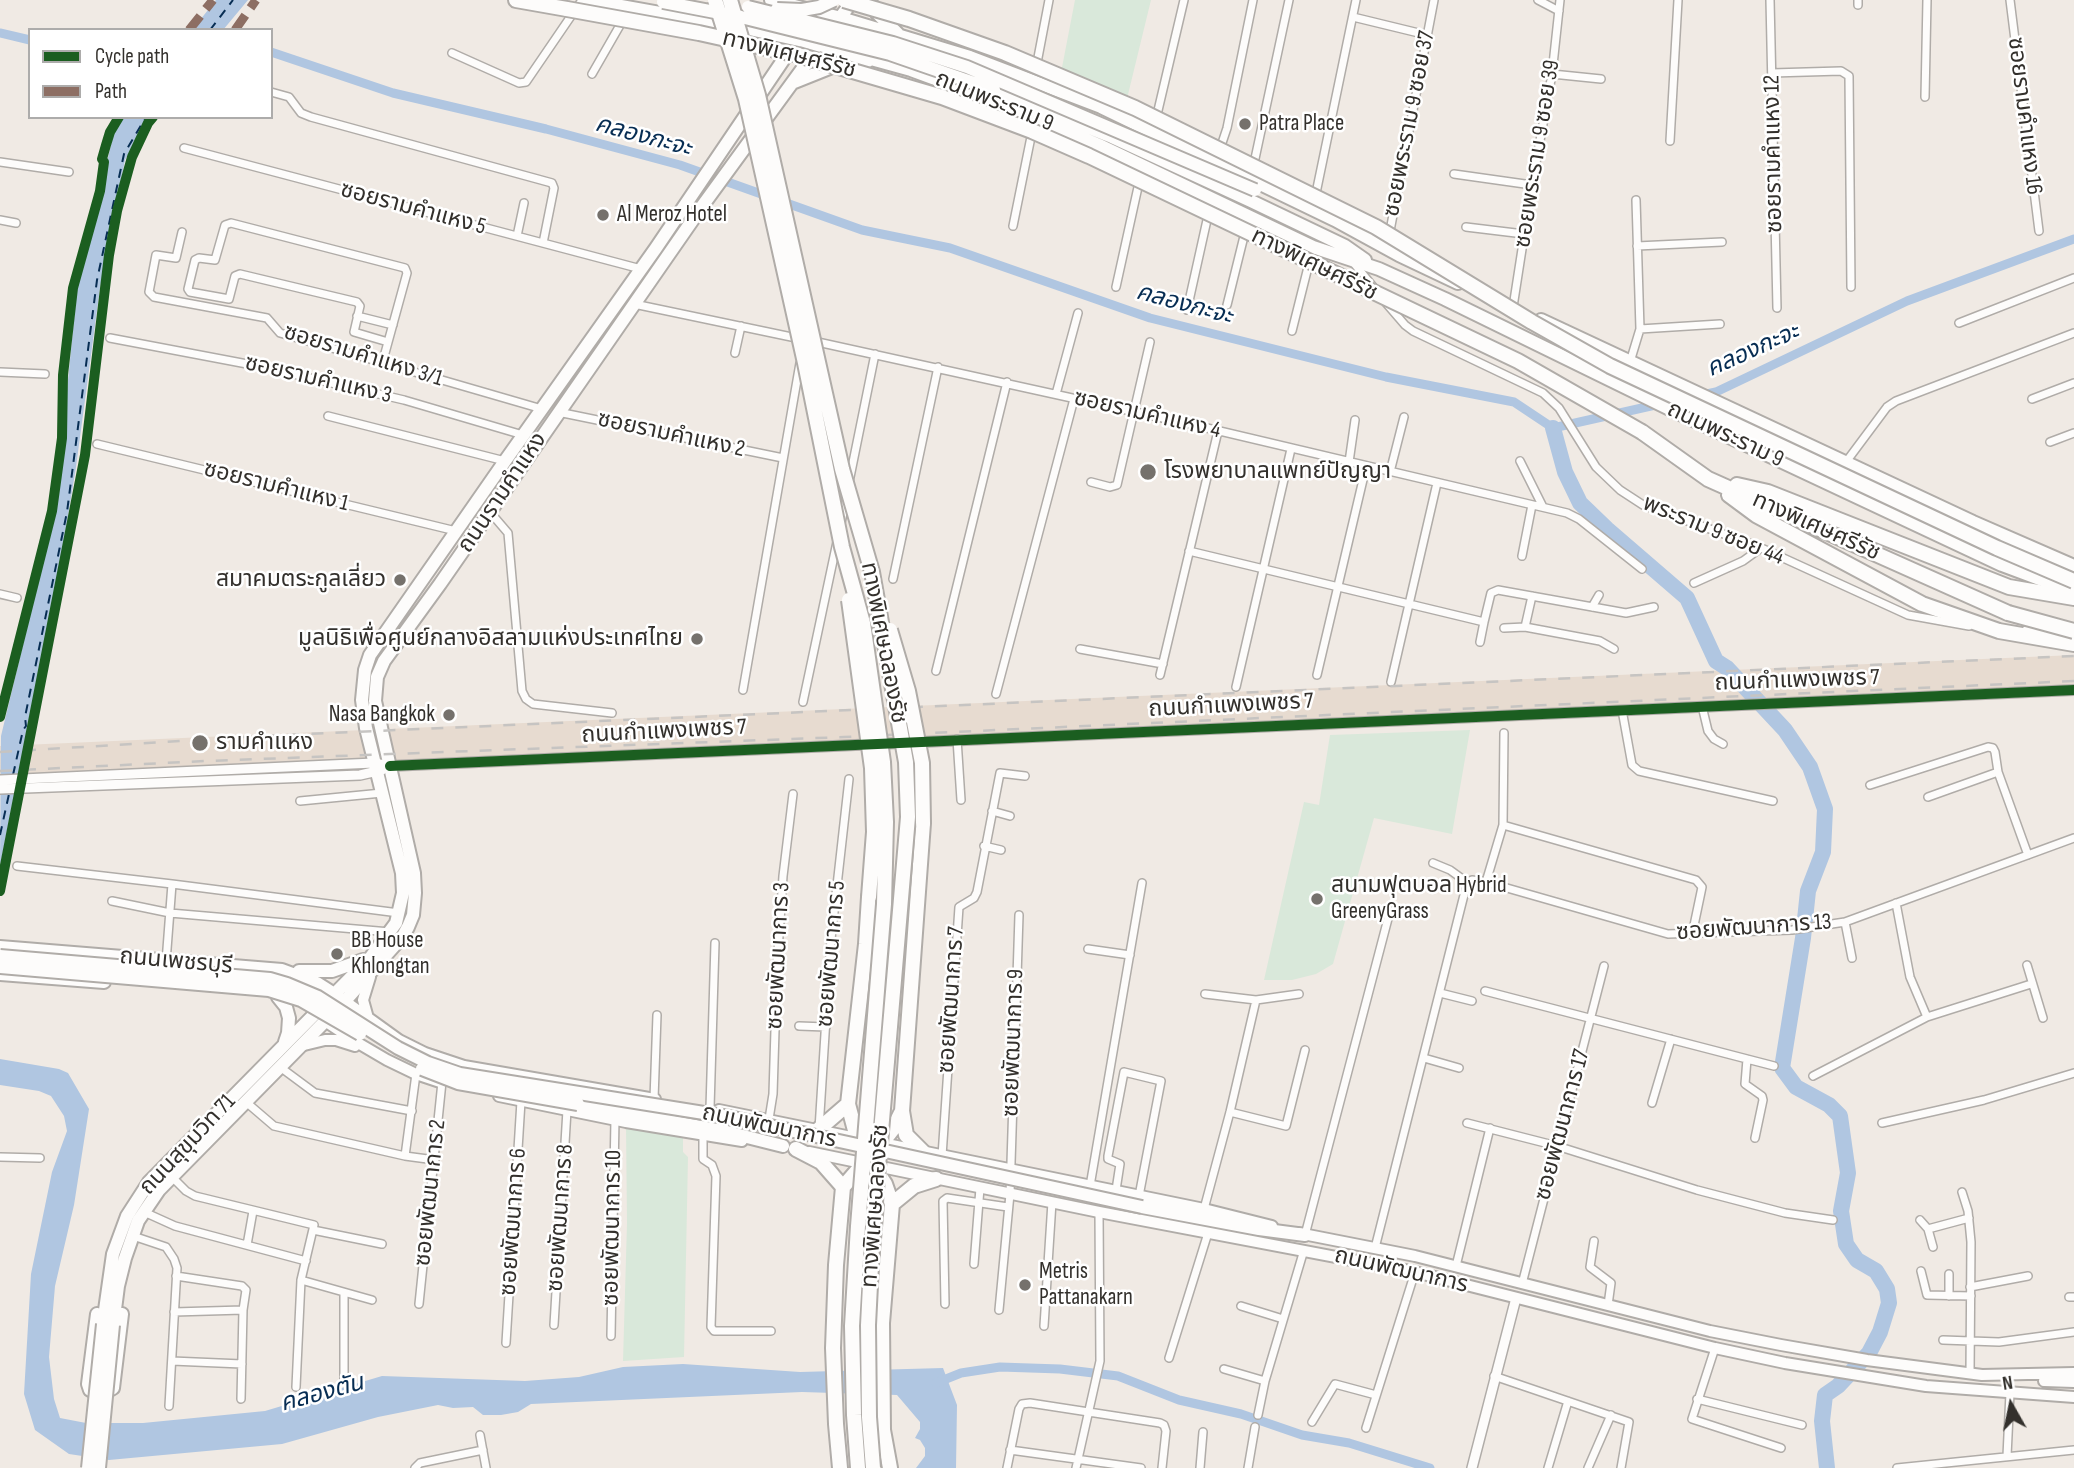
<!DOCTYPE html>
<html>
<head>
<meta charset="utf-8">
<style>
  body { margin:0 }
  #map { position:relative; width:2074px; height:1468px; overflow:hidden; background:#f0eae4; font-family:"Sofia Sans Condensed",sans-serif }
  canvas { display:block }
  .legend { position:absolute; left:28px; top:28px; width:245px; height:91px; box-sizing:border-box; background:#fff; border:2px solid #adacab; margin:0; padding:9px 12px; list-style:none; font-size:21px; color:#33302c }
  .legend li { display:flex; align-items:center; gap:14px; height:35px }
  .legend b { width:35px; border:2px solid #adacab }
  .north { position:absolute; left:1976px; top:1370px; width:70px; height:70px; -webkit-text-stroke:5px #fff; paint-order:stroke; rotate:351deg; font-size:19px; font-weight:700; line-height:28px; text-align:center; color:#33302c }
  .north::after { content:''; display:block; margin:auto; width:24px; height:32px; background:#33302c; clip-path:polygon(50% 0,100% 100%,50% 72%,0 100%) }
</style>
</head>
<body>
<div id="map">
<canvas width="2074" height="1468"></canvas>
<ul class="legend">
<li><b style="height:9px;background:#1b5e20"></b>Cycle path</li>
<li><b style="height:9px;background:#8d6e63"></b>Path</li>
</ul>
<div class="north">N</div>
</div>
<script>
const ctx = document.querySelector('canvas').getContext('2d');
ctx.lineJoin = 'round';
function paint(path, color) { ctx.fillStyle = color; ctx.fill(path, 'evenodd'); }
const toPath = rows => new Path2D(rows.map(r => 'M' + r).join(''));
function trace(path, color, width, dash) { ctx.strokeStyle = color; ctx.lineWidth = width; ctx.lineCap = dash ? 'butt' : 'round'; ctx.setLineDash(dash || []); ctx.stroke(path); }
function drawText(font, color, halo, rows, align = 'center') {
  ctx.font = font + ' "Sofia Sans Condensed","Noto Sans Thai",sans-serif'; ctx.lineWidth = 5; ctx.setLineDash([]); ctx.textBaseline = 'middle'; ctx.strokeStyle = halo; ctx.fillStyle = color; for (const [text, x, y, turn = 0] of rows) {
    ctx.save(); ctx.translate(x, y); ctx.rotate((+turn || 0) * Math.PI / 180); ctx.textAlign = isNaN(turn) ? turn : align; if (halo) ctx.strokeText(text, 0, 0); ctx.fillText(text, 0, 0); ctx.restore();
  }
}
paint(toPath([
  [2074,655,2074,690,1044,732,0,778,0,746]
]), '#e7dbd0');
paint(toPath([
  [1075,0,1151,0,1124,111,1059,83],
  [1470,730,1452,834,1374,818,1333,964,1316,974,1292,980,1264,980,1304,802,1319,805,1330,735],
  [626,1127,683,1136,683,1152,688,1157,684,1357,623,1361,627,1223]
]), '#d9e8da');
paint(toPath([
  [216,0,248,0,223,30,192,30],
  [123,117,150,117,125,160,100,288,76,467,63,547,0,866,1,736,55,511,77,289,114,132],
  [0,1059,59,1069,68,1073,89,1109,74,1205,55,1286,49,1357,54,1399,60,1418,86,1423,143,1423,265,1411,382,1376,525,1381,579,1377,623,1367,683,1364,800,1372,943,1368,957,1405,956,1468,916,1468,925,1456,925,1448,920,1440,915,1438,920,1429,920,1422,897,1395,802,1392,531,1404,518,1412,501,1415,483,1415,473,1407,453,1408,438,1405,378,1417,282,1444,109,1460,69,1454,35,1430,24,1394,31,1274,52,1172,67,1131,64,1116,51,1096,39,1091,0,1085]
]), '#b0c6e1');
trace(toPath([
  [0,33,30,40],
  [271,52,393,93,546,129,680,165,862,230,950,248,1150,318,1386,377,1514,402,1553,428,1682,399],
  [1702,395,1716,392,1907,301,2074,239],
  [936,1383,961,1373,1000,1367,1060,1369,1118,1376,1179,1400,1241,1414,1302,1435,1349,1443,1430,1468]
]), '#b0c6e1', 9);
trace(toPath([
  [1553,428,1565,472,1580,503,1607,529,1687,598,1716,661,1727,668,1785,730,1810,767,1825,809,1823,852,1808,891,1803,938,1782,1068,1796,1087,1829,1105,1840,1116,1848,1173,1841,1211,1846,1244,1857,1260,1876,1271,1887,1289,1889,1303,1880,1332,1869,1353,1838,1386,1825,1395,1822,1421,1827,1468]
]), '#b0c6e1', 16);
trace(toPath([
  [210,30,233,0],
  [13,775,23,730,26,726,25,717,67,512,97,280,124,154,146,117],
  [0,835,9,794]
]), '#072d53', 2, [9, 7]);
const minor = toPath([
  [1538,0,1559,11],
  [1770,0,1777,308],
  [2010,0,2039,231],
  [1858,5,1858,0],
  [1353,17,1427,35],
  [452,53,519,83,526,82,582,0],
  [1036,68,1049,0],
  [1772,73,1841,71,1849,76,1851,287],
  [592,74,623,20],
  [1552,74,1601,79],
  [271,92,289,97,301,113,311,117,552,183,554,188,543,243],
  [1925,97,1927,0],
  [1156,119,1184,0],
  [1670,141,1678,0],
  [184,148,641,269],
  [1219,152,1227,128,1253,0],
  [0,162,69,172],
  [1253,168,1289,0],
  [1454,174,1532,185],
  [1315,198,1356,0],
  [0,220,16,223],
  [1013,226,1032,132],
  [1466,227,1524,234],
  [182,232,176,258,156,255,149,292,154,297,267,318,280,333,542,409],
  [517,236,524,203],
  [1389,236,1434,0],
  [1637,246,1722,242],
  [1353,262,1374,288],
  [1116,287,1140,178],
  [1386,303,1405,325,1413,331,1543,393,1559,408,1596,467,1620,490,1643,505,1757,546,1908,615,1969,626],
  [634,304,801,339],
  [1227,305,1249,216],
  [1513,307,1532,185,1552,74,1560,0],
  [1187,310,1209,211],
  [357,316,393,325],
  [1959,323,2074,278],
  [1640,329,1720,324],
  [1292,331,1313,247],
  [110,338,263,367,404,400,523,435],
  [813,341,1190,424,1567,513,1579,519,1642,569],
  [735,353,741,326],
  [1630,362,1640,329,1636,200],
  [382,364,407,273,405,268,231,223,225,225,215,260,199,258,195,260,188,289,190,292,229,299,235,276,240,274,357,302,360,306,354,332,388,342],
  [0,372,45,374],
  [1056,394,1078,313],
  [2032,399,2074,383],
  [558,412,783,458],
  [328,416,505,461],
  [2050,442,2074,433],
  [97,444,456,531],
  [1520,461,1543,507],
  [1349,462,1355,420],
  [1846,462,1887,407,1896,401,2074,333],
  [1390,472,1404,417],
  [849,482,875,354],
  [1091,482,1110,487,1117,485,1150,342],
  [490,512,508,533,522,691,526,699,533,704,612,713],
  [841,523,846,497],
  [1189,551,1484,622,1491,593,1498,590,1626,613,1654,607],
  [1522,556,1532,505],
  [893,579,938,367],
  [1694,583,1743,561,1761,548],
  [0,594,17,598],
  [1592,607,1599,595],
  [1525,627,1600,641,1614,649],
  [1504,628,1525,627,1532,596],
  [2026,630,2052,629],
  [1480,642,1484,622],
  [1080,649,1163,664],
  [936,671,1007,382],
  [1160,675,1218,431],
  [1317,675,1366,467],
  [1391,682,1437,483],
  [1236,687,1291,449],
  [743,690,800,363],
  [996,694,1074,399],
  [803,702,837,542],
  [1702,706,1708,731,1714,739,1723,744],
  [1622,710,1632,765,1639,771,1773,801],
  [957,739,961,800],
  [1870,785,1988,747,1993,748,1995,752,1998,772],
  [1928,797,1998,772,2028,855],
  [300,801,382,793],
  [992,811,1010,816],
  [1503,825,1696,880,1702,887,1701,892,1692,935],
  [984,846,1001,850],
  [1433,863,1450,870,1468,883],
  [17,866,172,884],
  [1486,882,1503,825,1504,733],
  [112,901,170,913,390,932],
  [1896,903,1910,977,1927,1017],
  [1845,922,1852,958],
  [1088,949,1130,955],
  [166,962,172,884,399,913],
  [2027,965,2043,1018],
  [1485,991,1747,1059,1745,1084,1762,1096,1763,1100,1755,1138],
  [1440,993,1472,1001],
  [1205,994,1256,1000,1299,994],
  [799,1026,826,1027],
  [1424,1058,1459,1068],
  [1747,1059,1774,1066],
  [280,1067,315,1093,412,1111],
  [1813,1076,1927,1017,2031,984],
  [654,1099,657,1015],
  [246,1102,274,1126,405,1156,435,1160],
  [1652,1103,1671,1039],
  [710,1108,715,943],
  [1230,1112,1286,1126,1305,1050],
  [769,1119,773,1094,777,966,783,876,793,794],
  [1467,1123,1557,1146,1697,1190,1785,1213,1833,1220],
  [1882,1123,1984,1100,2074,1073],
  [819,1129,831,939,849,779],
  [703,1134,703,1159,712,1165,716,1176,711,1327,714,1331,771,1331],
  [405,1156,416,1074],
  [942,1156,959,907,974,898,977,892,1000,773,1025,776],
  [0,1157,40,1158],
  [172,1177,186,1191,195,1196,314,1225,301,1280,296,1387],
  [1090,1186,1142,883],
  [1116,1190,1120,1164,1108,1159,1108,1156,1124,1072,1161,1081,1139,1196],
  [1962,1192,1968,1211,1971,1242,1970,1373],
  [1204,1209,1230,1112,1256,1000],
  [144,1212,175,1226,306,1261],
  [1920,1220,1928,1229,1933,1247],
  [1928,1229,1969,1218],
  [313,1230,382,1244],
  [1305,1235,1390,911],
  [133,1236,166,1247,174,1259,177,1268,169,1406],
  [1594,1241,1590,1267,1611,1283,1608,1305],
  [247,1245,253,1211],
  [1375,1248,1465,891,1472,880,1486,882,1668,934,1792,930,1845,922,2074,838],
  [974,1264,980,1188],
  [1456,1266,1490,1128],
  [1921,1271,1927,1295,1971,1296],
  [1949,1274,1949,1296],
  [176,1276,242,1286,246,1290,243,1310],
  [301,1280,372,1300],
  [1522,1284,1604,966],
  [1970,1287,2028,1276],
  [344,1293,344,1381],
  [2069,1297,2074,1297],
  [419,1304,442,1082],
  [945,1304,943,1201,947,1198,1008,1207],
  [1241,1306,1283,1319],
  [999,1310,1010,1194,1019,915],
  [174,1312,243,1310,241,1399],
  [554,1325,567,1110],
  [1044,1326,1052,1202],
  [611,1336,615,1119],
  [1943,1340,1999,1342,2074,1332],
  [506,1343,521,1101],
  [1715,1348,1692,1419,1781,1448],
  [1169,1358,1208,1233],
  [172,1361,242,1364],
  [1224,1369,1265,1381],
  [1494,1376,1629,1422,1621,1468],
  [1697,1399,1802,1425],
  [1258,1415,1265,1381,1304,1250],
  [1312,1422,1335,1384,1376,1395],
  [1366,1428,1415,1272],
  [480,1435,486,1468],
  [1010,1450,1141,1468],
  [2007,1456,2010,1393],
  [415,1468,420,1463,483,1450],
  [1007,1468,1019,1409,1022,1404,1030,1403,1160,1423,1164,1425,1166,1431,1162,1468],
  [1076,1468,1100,1361,1099,1212],
  [1200,1468,1203,1432],
  [1248,1468,1255,1427],
  [1548,1468,1568,1401],
  [1588,1468,1611,1415],
  [1897,1468,2074,1450]
]);
const tertiary = toPath([
  [0,780,374,763,390,766,2074,690],
  [0,789,360,775,382,770],
  [1472,1468,1516,1298]
]);
const secondary = toPath([
  [345,1001,399,1040,425,1053,464,1066,655,1099],
  [368,1018,363,1000,370,977],
  [325,1021,358,1043,387,1060,416,1074,440,1082],
  [300,1046,325,1040,336,1040,355,1046],
  [499,1096,626,1122,742,1141],
  [719,1110,861,1139],
  [877,1142,1204,1209,1272,1226],
  [809,1152,1099,1212,1415,1272,1715,1348,1785,1363,1926,1386,2074,1397],
  [1298,1233,1415,1256,1710,1331,1781,1345,1867,1360,1982,1375,2074,1373],
  [2044,1381,2074,1382]
]);
const primary = toPath([
  [588,0,699,20,820,45,911,70,998,102,1099,145,1313,247,1379,269,1445,299,1674,411,2002,565,2074,592],
  [771,0,841,18,970,57,1101,107,1335,220,1399,255,1458,283],
  [869,0,876,12,898,34],
  [827,36,853,0],
  [792,83,837,65,868,61],
  [994,90,1112,137,1251,201,1345,246,1365,260],
  [1541,320,1973,522,2074,566],
  [0,947,282,970,317,983,339,997],
  [299,971,332,971,363,960],
  [0,974,104,982],
  [278,997,286,1007,289,1018,288,1033,285,1042],
  [578,1104,727,1132,783,1146],
  [1142,1207,1259,1229,1305,1235],
  [97,1314,88,1384,90,1390,103,1394,113,1388,122,1314],
  [103,1324,113,1254,127,1216,149,1182,370,958,396,923,403,893,402,873,366,728,362,700,365,670,370,655,505,461,656,248,792,47],
  [113,1325,118,1286,125,1258,138,1221,159,1190,345,1001,403,936,408,927,413,915,415,893,414,873,375,701,377,677,384,661,440,584,703,205,814,53]
]);
const motorway = toPath([
  [516,0,567,9],
  [1642,432,1708,479,2008,613],
  [1737,485,1768,492,2009,587,2074,598],
  [1729,495,1756,515,1922,604,1999,631,2074,644],
  [923,823,902,1111,906,1135,923,1152],
  [819,1129,848,1104],
  [857,1138,848,1104,866,944,869,897],
  [882,1143,893,1129,901,1113],
  [796,1149,821,1162,843,1187],
  [874,1167,885,1184,892,1204,882,1323,883,1430,890,1468],
  [892,1204,914,1186,936,1179],
  [840,1468,836,1424,833,1348,836,1265,843,1187,863,1164]
]);
trace(minor, '#b0aca8', 10);
trace(tertiary, '#b0aca8', 12);
trace(secondary, '#b0aca8', 14);
trace(primary, '#b0aca8', 16);
trace(motorway, '#b0aca8', 18);
trace(minor, '#fdfcfb', 7);
trace(tertiary, '#fdfcfb', 9);
trace(secondary, '#fdfcfb', 10);
trace(primary, '#fdfcfb', 12);
trace(motorway, '#fdfcfb', 14);
trace(toPath([
  [0,752,262,736,2074,656],
  [0,771,206,761,844,737,2074,681]
]), '#c6c4c2', 2.5, [12, 12]);
const primaryBridge = toPath([
  [663,2,741,17,890,54,994,90],
  [748,7,893,43,967,67,1255,190],
  [777,9,802,10,819,7,834,0],
  [0,956,270,979,287,984,318,997,398,1048,428,1063,460,1074,729,1117,1142,1207],
  [0,967,269,990,301,1000,360,1034],
  [422,1069,458,1083,578,1104],
  [88,1468,103,1324],
  [99,1468,113,1325]
]);
const motorwayBridge = toPath([
  [715,0,746,99,805,363,842,547,863,623,883,762,886,822,884,904,858,1226,852,1326,854,1415,858,1468],
  [730,0,758,95,842,469,872,572,906,762,908,817,873,1225,868,1325,869,1417,873,1468],
  [844,0,909,19,1005,53,1135,108,1376,227,1532,322,1610,366,1997,548,2074,581],
  [567,9,699,33,798,55,942,97,1032,131,1089,156,1518,361,1642,432],
  [849,600,872,768,874,832,869,897],
  [2008,613,2074,631],
  [890,630,908,691,922,763,923,823]
]);
trace(primaryBridge, '#b0aca8', 16, []);
trace(motorwayBridge, '#b0aca8', 18, []);
trace(primaryBridge, '#fdfcfb', 12);
trace(motorwayBridge, '#fdfcfb', 14);
trace(toPath([
  [189,30,213,0],
  [235,30,256,0]
]), '#8d6e63', 9, [18, 9]);
trace(toPath([
  [0,717,52,511,62,438,63,375,73,288,100,191,104,162,102,159,106,145,110,132,119,117],
  [390,766,2074,690],
  [0,891,85,455,109,255,117,211,132,157,148,123,153,117]
]), '#1b5e20', 10);
for (const [x, y, r, color] of [
  [1245,124,7,"#75716c"],
  [603,215,7,"#75716c"],
  [1148,472,9,"#75716c"],
  [400,580,7,"#75716c"],
  [697,639,7,"#75716c"],
  [449,715,7,"#75716c"],
  [200,743,9,"#75716c"],
  [1317,899,7,"#75716c"],
  [337,954,7,"#75716c"],
  [1025,1285,7,"#75716c"]
]) { const dot = new Path2D(); dot.arc(x, y, r, 0, 2 * Math.PI); ctx.fillStyle = color; ctx.fill(dot); trace(dot, '#fff', 2.5); }
drawText('23px', '#33302c', '#fff', [
  ["ทางพิเศษศรีรัช",789,55,14],
  ["ถนนพระราม 9",994,102,22],
  ["ซอยรามคำแหง 16",2024,116,83],
  ["ซอยพระราม 9 ซอย 37",1410,124,-79],
  ["ซอยพระราม 9 ซอย 39",1538,154,-81],
  ["ซอยรามคำแหง 12",1774,154,-91],
  ["ซอยรามคำแหง 5",413,209,15],
  ["ทางพิเศษศรีรัช",1314,265,26],
  ["ซอยรามคำแหง 3/1",363,356,17],
  ["ซอยรามคำแหง 3",318,380,13],
  ["ซอยรามคำแหง 4",1147,415,13],
  ["ซอยรามคำแหง 2",671,435,12],
  ["ถนนพระราม 9",1725,435,25],
  ["ซอยรามคำแหง 1",276,487,14],
  ["ถนนรามคำแหง",503,493,-56],
  ["ทางพิเศษศรีรัช",1816,527,24],
  ["พระราม 9 ซอย 44",1713,531,22],
  ["ทางพิเศษฉลองรัช",883,643,79],
  ["ถนนกำแพงเพชร 7",1797,681,-2],
  ["ถนนกำแพงเพชร 7",1231,706,-3],
  ["ถนนกำแพงเพชร 7",664,732,-3],
  ["ซอยพัฒนาการ 13",1754,928,-4],
  ["ซอยพัฒนาการ 5",832,954,-85],
  ["ซอยพัฒนาการ 3",779,956,-87],
  ["ถนนเพชรบุรี",176,962,5],
  ["ซอยพัฒนาการ 7",952,1000,-86],
  ["ซอยพัฒนาการ 9",1014,1043,-88],
  ["ซอยพัฒนาการ 17",1563,1125,-75],
  ["ถนนพัฒนาการ",769,1127,12],
  ["ถนนสุขุมวิท 71",188,1145,-47],
  ["ซอยพัฒนาการ 2",431,1193,-84],
  ["ทางพิเศษฉลองรัช",876,1206,-86],
  ["ซอยพัฒนาการ 8",561,1218,-86],
  ["ซอยพัฒนาการ 6",514,1222,-86],
  ["ซอยพัฒนาการ 10",613,1228,-89],
  ["ถนนพัฒนาการ",1401,1271,13]
]);
drawText('23px', '#33302c', '#fff', [
  ["Patra Place",1259,124],
  ["Al Meroz Hotel",617,215],
  ["โรงพยาบาลแพทย์ปัญญา",1164,472],
  ["สมาคมตระกูลเลี่ยว",386,580,"right"],
  ["มูลนิธิเพื่อศูนย์กลางอิสลามแห่งประเทศไทย",683,639,"right"],
  ["Nasa Bangkok",435,715,"right"],
  ["รามคำแหง",216,743],
  ["สนามฟุตบอล Hybrid",1331,886],
  ["GreenyGrass",1331,912],
  ["BB House",351,941],
  ["Khlongtan",351,967],
  ["Metris",1039,1272],
  ["Pattanakarn",1039,1298]
], 'left');
drawText('italic 24px', '#072d53', '#fff', [
  ["คลองกะจะ",643,137,15],
  ["คลองกะจะ",1184,305,15],
  ["คลองกะจะ",1753,351,-24],
  ["คลองตัน",322,1394,-15]
]);
</script>
</body>
</html>
